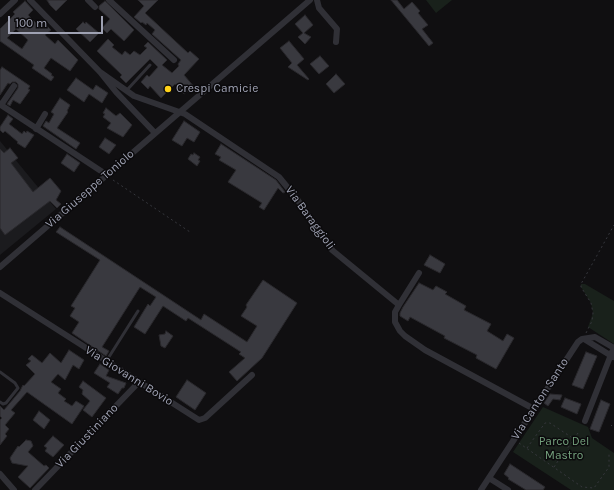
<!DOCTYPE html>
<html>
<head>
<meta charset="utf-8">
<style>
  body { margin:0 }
  #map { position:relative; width:614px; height:490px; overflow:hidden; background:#100f11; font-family:Karla,sans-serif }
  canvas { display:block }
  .scale { position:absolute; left:8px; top:16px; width:95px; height:18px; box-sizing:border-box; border:2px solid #9fa2b3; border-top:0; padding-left:5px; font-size:12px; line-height:14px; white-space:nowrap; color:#9fa2b3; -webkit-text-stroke:3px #0b0a0c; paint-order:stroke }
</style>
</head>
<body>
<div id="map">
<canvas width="614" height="490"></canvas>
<div class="scale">100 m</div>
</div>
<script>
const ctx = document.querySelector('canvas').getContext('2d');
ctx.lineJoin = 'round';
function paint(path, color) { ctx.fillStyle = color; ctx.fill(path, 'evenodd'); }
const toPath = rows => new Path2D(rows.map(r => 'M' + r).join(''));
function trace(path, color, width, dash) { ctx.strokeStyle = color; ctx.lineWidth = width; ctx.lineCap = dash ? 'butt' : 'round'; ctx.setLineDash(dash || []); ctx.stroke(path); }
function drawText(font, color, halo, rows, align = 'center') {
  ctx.font = font + ' Karla,sans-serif'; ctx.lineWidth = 3; ctx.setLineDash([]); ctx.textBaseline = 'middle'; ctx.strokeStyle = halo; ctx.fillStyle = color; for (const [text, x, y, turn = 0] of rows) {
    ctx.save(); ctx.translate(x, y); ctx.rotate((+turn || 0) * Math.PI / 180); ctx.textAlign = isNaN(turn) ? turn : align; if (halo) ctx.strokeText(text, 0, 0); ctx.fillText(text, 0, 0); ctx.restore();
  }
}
paint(toPath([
  [0,141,56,209,0,255]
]), '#1b1b1e');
paint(toPath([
  [426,0,452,0,436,13],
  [581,284,585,284,614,301,614,344,588,327,593,313,591,303,581,287],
  [543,407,588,427,592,438,614,453,614,490,571,490,513,452]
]), '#19211b');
const building = toPath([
  [47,0,67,0,56,11,50,5,47,0],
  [138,0,158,0,145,13,188,53,190,51,199,59,184,75,195,88,189,93,188,91,184,94,175,84,161,98,150,86,148,89,141,82,147,75,149,77,158,67,150,59,126,83,120,77,122,75,97,51,108,39,114,45,112,47,122,55,125,51,130,55,134,51,140,55,147,48,144,46,148,42,167,60,162,65,172,73,179,66,178,64,181,60,152,34,155,30,147,23,146,25,142,22,141,23,134,17,144,6,138,0],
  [391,0,397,0,404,9,412,2,420,11,418,13,428,25,422,29,433,43,429,46,391,0],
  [25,1,33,10,28,15,39,26,43,22,51,30,45,35,55,44,58,40,78,60,70,71,51,58,44,68,52,74,51,75,54,77,51,81,32,68,34,65,0,41,0,29,15,14,13,12,25,1],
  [16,29,28,40,22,49,7,38,16,29],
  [105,1,134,30,124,41,111,29,107,33,102,28,110,19,99,9,99,6,105,1],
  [305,15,313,25,304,33,311,37,305,44,298,37,303,33,295,24,305,15],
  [83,22,85,24,86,22,99,33,90,42,76,29,83,22],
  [289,41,304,59,297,65,309,79,308,80,288,67,292,63,280,48,289,41],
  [320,56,329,66,319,74,310,64,320,56],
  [2,67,30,86,28,89,30,90,20,104,13,100,10,106,7,104,18,88,18,84,16,82,12,82,10,84,8,83,0,95,0,70,2,67],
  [336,74,345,84,334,93,326,84,336,74],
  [76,78,93,90,96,85,108,93,102,103,89,94,84,102,67,90,76,78],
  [60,98,70,105,67,111,68,112,57,128,80,143,76,149,43,126,46,121,49,123,54,114,51,112,60,98],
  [106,108,116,116,120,113,132,125,123,137,107,128,111,123,103,117,105,114,103,113,106,108],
  [8,115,13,119,9,124,22,134,24,131,26,133,27,131,34,135,25,148,17,143,18,142,5,131,3,133,0,130,0,127,8,115],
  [184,121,200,132,194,142,187,138,182,146,172,140,184,121],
  [105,138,116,145,109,154,99,147,105,138],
  [221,144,276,180,285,192,283,193,278,188,264,210,259,207,262,203,228,182,236,170,219,160,221,157,215,154,221,144],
  [10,148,18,158,11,163,33,192,50,178,61,191,56,200,61,204,57,208,50,201,5,235,0,228,0,149,4,153,10,148],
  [194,153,200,157,198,160,200,161,197,166,188,159,191,154,193,155,194,153],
  [67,154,80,163,74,172,61,163,67,154],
  [60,227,201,320,204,314,247,342,257,326,241,316,247,307,246,305,263,280,297,303,262,358,237,381,229,372,245,358,239,354,241,352,188,318,186,321,163,306,145,334,134,327,148,304,150,306,156,297,140,287,102,347,109,351,106,356,72,333,79,322,70,316,75,308,71,306,100,260,56,232,60,227],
  [430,255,445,264,440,273,424,265,430,255],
  [419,283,433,290,436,286,447,292,445,294,466,306,464,310,491,324,487,331,503,341,507,334,514,338,496,369,476,358,477,355,444,338,445,336,410,317,408,321,400,316,400,313,403,307,419,283],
  [166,331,173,336,165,348,161,346,159,335,165,334,166,331],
  [69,350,84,360,79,369,73,365,65,380,58,374,51,382,61,389,58,393,66,399,64,401,72,406,76,401,84,406,72,424,27,392,11,410,15,413,5,425,9,429,5,434,7,436,0,445,0,420,2,418,0,416,0,406,4,410,20,391,23,385,24,386,35,374,26,365,31,361,28,359,32,355,42,363,50,353,61,363,69,350],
  [586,352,597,356,583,389,572,385,586,352],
  [100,364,109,370,106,376,126,383,124,388,122,388,118,394,107,387,110,383,94,373,100,364],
  [187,380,206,393,195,410,176,397,187,380],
  [83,381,106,398,92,417,83,410,90,401,82,394,83,390,79,387,83,381],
  [550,394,562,395,560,400,553,399,548,406,544,403,550,394],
  [565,398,581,404,577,414,561,407,565,398],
  [601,400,610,404,599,432,590,429,601,400],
  [39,411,50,420,44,429,33,420,39,411],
  [53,436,64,445,53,457,45,451,47,448,44,446,53,436],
  [26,440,31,441,33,446,28,452,44,466,46,465,49,468,30,488,18,477,28,466,12,463,10,458,18,446,19,447,26,440],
  [510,464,545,487,543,490,526,490,508,479,509,478,504,474,510,464]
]);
paint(building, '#39393f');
trace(building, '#2a292d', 1);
trace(toPath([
  [113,180,190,232],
  [586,333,592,321,593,313,591,303,581,287,581,284,614,225],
  [611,426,612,425],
  [519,443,582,487,594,488,609,467,609,454],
  [527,448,545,423,550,423,574,439,578,433],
  [554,467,560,458,563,460,569,450,567,449,574,439]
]), '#36373d', 1, [2, 3]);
trace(toPath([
  [127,90,150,65],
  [107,360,138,311],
  [0,372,15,383,18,388,6,403,3,404,0,402]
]), '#303036', 3);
trace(toPath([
  [30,0,100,72,116,92,155,133],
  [88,0,95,7],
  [109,0,174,60],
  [317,0,319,8,337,29,336,42],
  [0,14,15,0],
  [100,72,134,96,185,114,279,177,297,199,332,250,399,305,395,312,395,322,400,331,405,336,425,350,534,409],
  [0,104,1,105,14,86],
  [1,105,107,175],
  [36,129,45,114],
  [0,267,310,0],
  [0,293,199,420,205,418,252,375],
  [399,305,419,273],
  [584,339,613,357],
  [585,421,612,352,614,349],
  [0,474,14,490],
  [489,478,508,490],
  [35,490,139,382],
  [481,490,578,342,582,339,595,337,614,348]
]), '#303036', 6);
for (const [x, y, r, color] of [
  [168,89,4,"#ffd219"]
]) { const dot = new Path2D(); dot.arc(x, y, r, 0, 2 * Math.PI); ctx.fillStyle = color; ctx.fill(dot); trace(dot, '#0b0a0c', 1.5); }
drawText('12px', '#9fa2b3', '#0b0a0c', [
  ["Crespi Camicie",176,89]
], 'left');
drawText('12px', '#9fa2b3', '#0b0a0c', [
  ["Via Giuseppe Toniolo",90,189,-41],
  ["Via Baraggioli",310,218,54],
  ["Via Giovanni Bovio",129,376,32],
  ["Via Canton Santo",540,399,-57],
  ["Via Giustiniano",87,436,-46]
]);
drawText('12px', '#74a17d', '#0b0a0c', [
  ["Parco Del",564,442],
  ["Mastro",564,456]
]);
</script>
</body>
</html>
